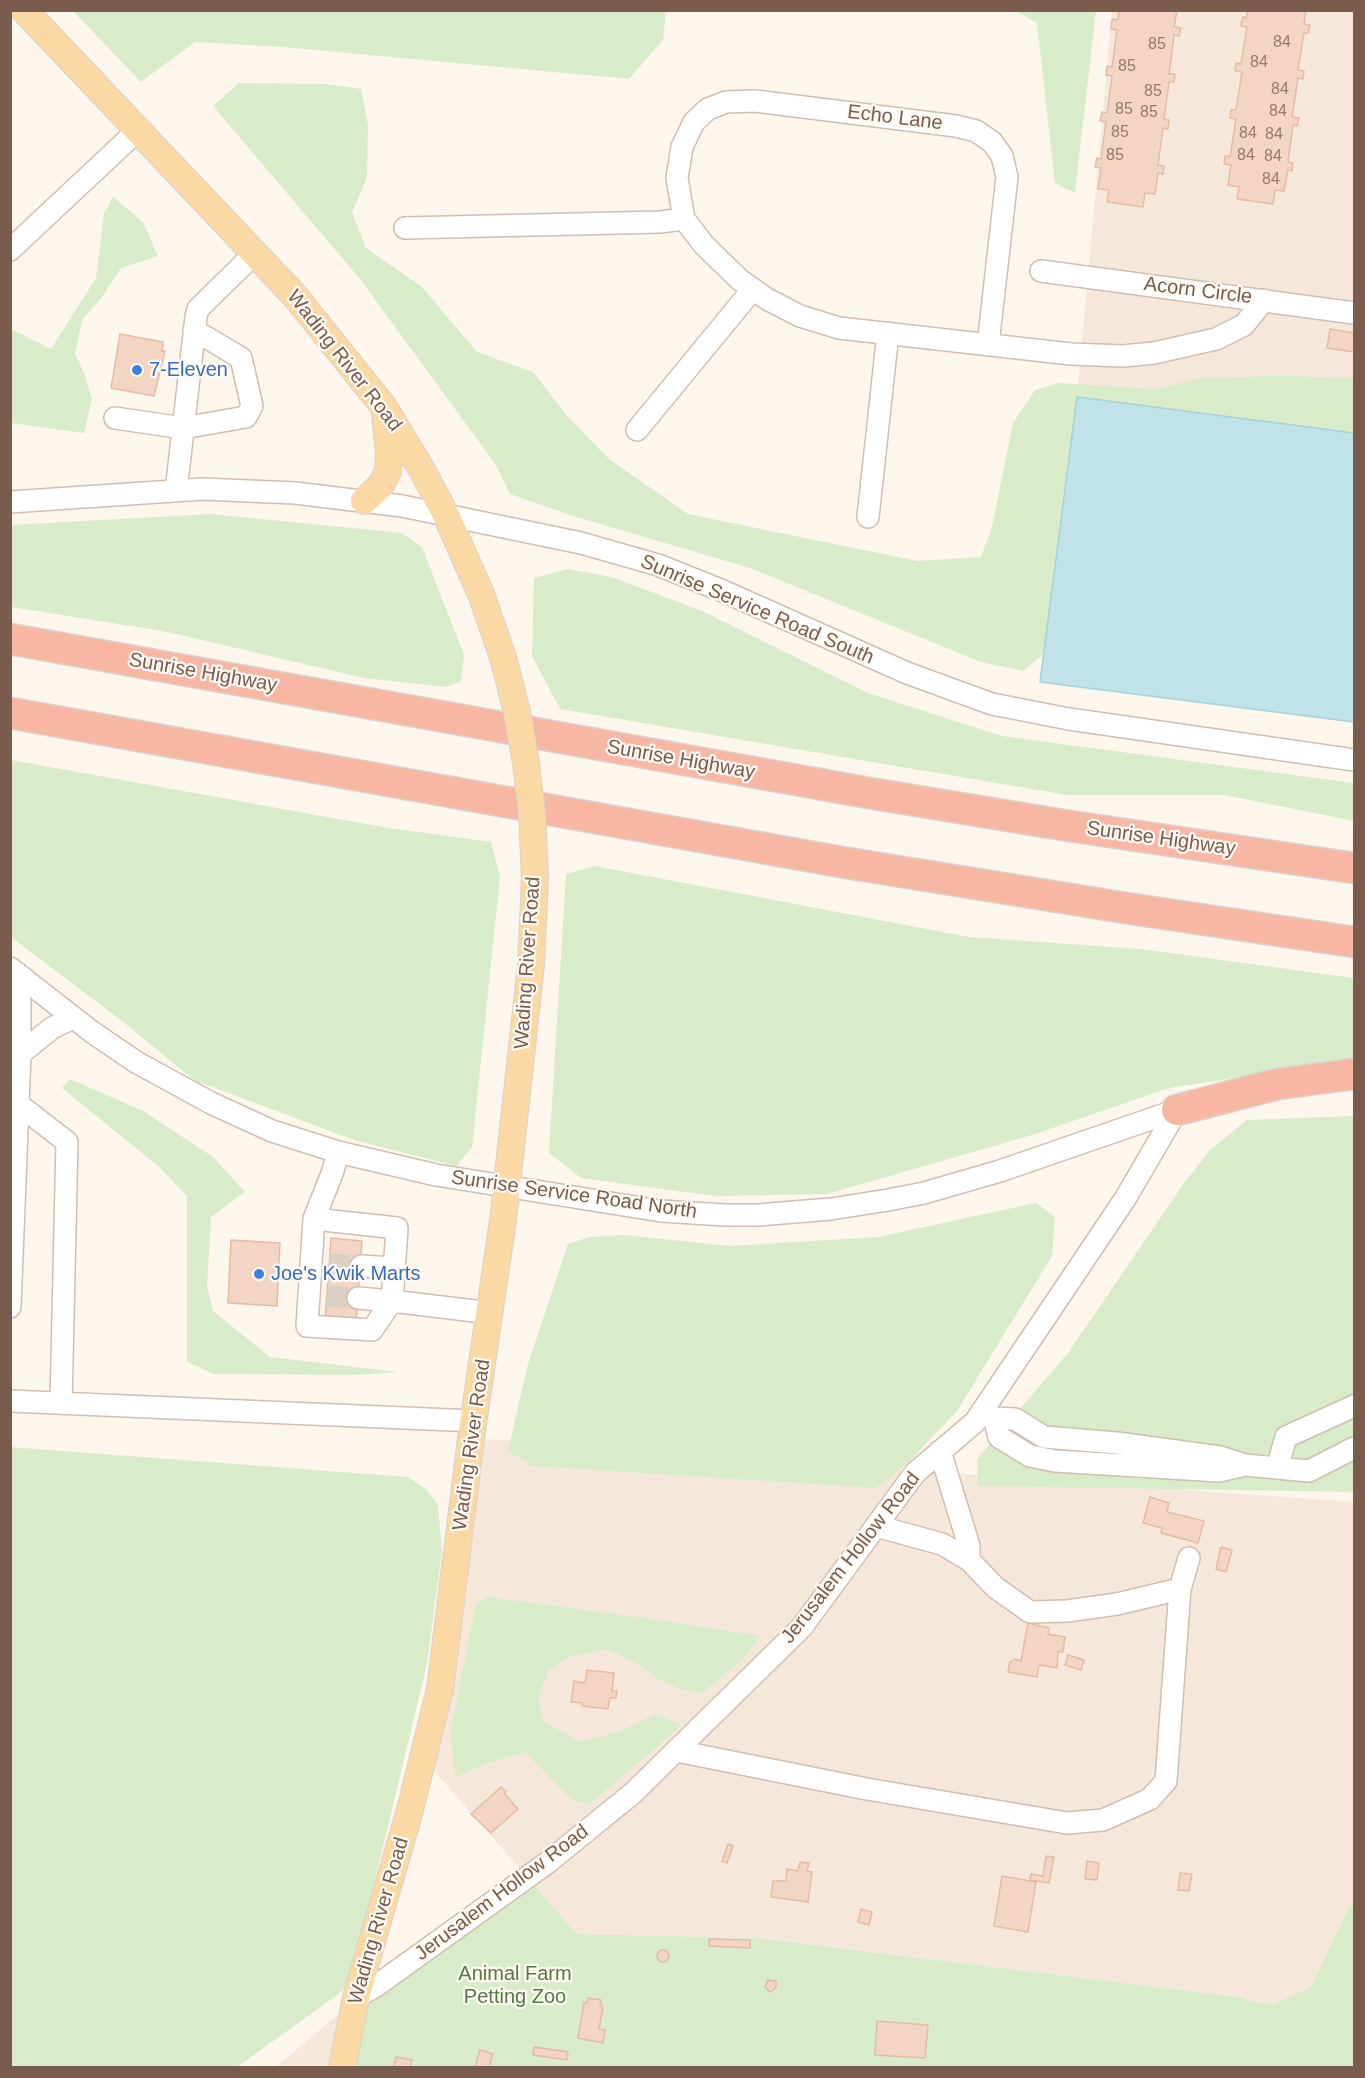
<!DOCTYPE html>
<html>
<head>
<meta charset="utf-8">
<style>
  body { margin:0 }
  #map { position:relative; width:1365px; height:2078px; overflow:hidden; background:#fdf6ec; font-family:Arial,sans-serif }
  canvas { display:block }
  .frame { position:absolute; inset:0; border:12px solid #7a5c4d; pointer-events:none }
</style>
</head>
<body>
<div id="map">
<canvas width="1365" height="2078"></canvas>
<div class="frame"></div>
</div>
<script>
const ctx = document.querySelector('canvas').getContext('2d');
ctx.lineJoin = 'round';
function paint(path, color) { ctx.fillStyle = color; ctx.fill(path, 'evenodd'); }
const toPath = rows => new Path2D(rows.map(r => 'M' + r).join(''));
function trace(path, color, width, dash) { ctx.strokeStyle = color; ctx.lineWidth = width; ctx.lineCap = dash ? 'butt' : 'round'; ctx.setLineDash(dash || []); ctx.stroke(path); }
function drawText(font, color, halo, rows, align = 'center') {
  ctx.font = font + ' Arial,sans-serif'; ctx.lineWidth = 4.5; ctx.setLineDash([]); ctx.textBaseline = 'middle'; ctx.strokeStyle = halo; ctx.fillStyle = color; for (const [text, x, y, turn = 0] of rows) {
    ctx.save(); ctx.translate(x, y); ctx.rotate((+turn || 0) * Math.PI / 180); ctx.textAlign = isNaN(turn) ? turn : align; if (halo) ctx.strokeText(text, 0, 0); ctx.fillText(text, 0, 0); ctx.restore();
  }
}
paint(toPath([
  [1112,11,1354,11,1354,433,1077,397],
  [471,1438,1354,1502,1354,2057,1194,2067,1245,1998,757,1938,577,1934,423,1758],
  [356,1999,338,2067,276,2067]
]), '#f5e8da');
paint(toPath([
  [73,11,666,11,663,40,629,79,283,47,195,42,141,82],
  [1016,11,1096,11,1075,193,1055,183,1037,23],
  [239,83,326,84,361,89,368,125,367,177,352,212,366,248,422,287,477,352,533,372,568,417,609,459,688,514,917,561,981,557,992,527,1013,423,1035,390,1058,383,1157,389,1199,378,1280,376,1354,378,1354,485,1064,638,1023,671,981,662,750,568,573,516,510,494,496,465,360,279,213,106],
  [113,197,143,222,158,256,121,268,102,297,82,320,75,354,84,373,92,399,84,433,11,423,11,329,51,349,96,278,104,213],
  [211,514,402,533,422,547,464,655,461,681,446,687,364,678,163,631,11,607,11,525],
  [568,569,612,577,702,611,868,693,1002,736,1354,783,1354,821,1224,795,1067,795,560,709,532,656,534,578],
  [11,760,383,827,491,842,500,877,472,1147,456,1166,354,1140,194,1080,122,1021,11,937],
  [595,866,969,937,1141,949,1354,978,1354,1065,1262,1074,1169,1088,1032,1135,827,1194,715,1196,581,1178,549,1153,566,874],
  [70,1079,143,1111,213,1157,245,1192,211,1217,207,1286,213,1311,270,1357,398,1372,358,1375,214,1374,187,1362,187,1196,158,1166,62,1088],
  [1354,1116,1354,1492,978,1486,977,1459,1068,1353,1184,1183,1210,1150,1247,1120],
  [1036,1203,1055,1217,1052,1256,957,1411,906,1465,876,1488,532,1466,508,1451,528,1364,568,1244,589,1237,624,1235,730,1246,878,1237],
  [10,1447,408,1477,427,1490,438,1505,442,1551,427,1664,352,1975,340,1993,237,2067,11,2067],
  [488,1597,645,1618,760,1636,744,1658,702,1693,685,1691,659,1680,641,1666,608,1649,569,1657,548,1671,538,1698,543,1721,580,1742,618,1732,655,1714,682,1725,590,1804,572,1800,525,1752,490,1762,456,1777,450,1733,476,1604],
  [527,1877,577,1934,757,1938,1246,1998,1244,2001,1273,2004,1311,1987,1350,1906,1354,1905,1354,2067,338,2068,356,1999]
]), '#d8ecc9');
const water = toPath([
  [1077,397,1354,433,1354,722,1040,682,1077,397]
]);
paint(water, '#bfe3e8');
trace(water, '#a5d3da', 1.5);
const building = toPath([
  [1119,10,1177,10,1174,27,1181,28,1179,36,1174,35,1169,74,1175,74,1174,82,1169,82,1164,119,1169,120,1168,129,1163,128,1158,165,1164,166,1163,174,1158,173,1155,194,1145,193,1143,207,1107,202,1109,190,1098,189,1101,168,1095,167,1097,158,1101,159,1106,122,1100,121,1102,112,1107,113,1112,76,1106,75,1107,66,1112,67,1117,30,1111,29,1112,19,1118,20,1119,10],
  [1248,10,1306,10,1304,24,1310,25,1308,33,1304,33,1298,70,1304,71,1303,79,1298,78,1292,117,1299,118,1297,126,1293,125,1288,162,1293,163,1292,171,1288,170,1284,191,1275,190,1273,204,1237,199,1239,187,1228,185,1231,165,1224,164,1225,156,1230,157,1236,119,1230,118,1231,110,1236,110,1242,72,1235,71,1236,63,1241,64,1247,27,1241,26,1243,17,1246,18,1248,10],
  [1330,329,1354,333,1354,352,1327,348,1330,329],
  [120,334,163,342,162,351,165,351,154,396,111,388,120,334],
  [331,1238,362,1241,356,1323,325,1320,331,1238],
  [231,1240,280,1243,277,1306,228,1303,231,1240],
  [1150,1497,1169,1503,1167,1512,1204,1521,1198,1543,1161,1533,1162,1528,1143,1523,1150,1497],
  [1221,1547,1232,1550,1226,1572,1216,1569,1221,1547],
  [1028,1623,1049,1628,1048,1634,1065,1637,1063,1652,1058,1651,1057,1668,1039,1665,1037,1677,1008,1672,1010,1662,1014,1659,1021,1661,1028,1623],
  [1068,1655,1084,1660,1081,1670,1065,1665,1068,1655],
  [587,1670,614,1673,612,1691,617,1691,616,1698,610,1698,608,1709,582,1706,582,1703,571,1702,574,1681,585,1683,587,1670],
  [501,1787,506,1792,504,1793,518,1809,491,1833,471,1814,501,1787],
  [728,1844,733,1846,727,1863,722,1861,728,1844],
  [1046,1856,1054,1857,1049,1883,1030,1880,1031,1874,1043,1876,1046,1856],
  [1087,1861,1099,1863,1097,1880,1085,1879,1087,1861],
  [800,1862,809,1863,807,1871,812,1872,808,1902,771,1897,773,1881,786,1881,787,1869,798,1871,800,1862],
  [1180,1873,1192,1874,1189,1891,1178,1890,1180,1873],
  [1002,1876,1036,1882,1028,1932,994,1926,1002,1876],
  [861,1909,872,1912,869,1925,858,1922,861,1909],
  [709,1939,750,1940,750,1948,709,1946,709,1939],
  '657 1956a6 6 0 1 1 12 0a6 6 0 1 1-12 0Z',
  [768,1980,776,1981,776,1988,770,1992,765,1987,768,1980],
  [588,1998,601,2000,600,2006,603,2006,599,2029,605,2030,603,2043,578,2038,584,2003,587,2003,588,1998],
  [877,2021,928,2025,925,2058,875,2055,877,2021],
  [534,2047,568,2052,567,2060,533,2055,534,2047],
  [480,2050,493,2054,489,2068,475,2067,480,2050],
  [396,2057,412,2060,410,2068,390,2068,394,2066,396,2057]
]);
paint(building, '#f3d5c3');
trace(building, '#e6bba3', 1.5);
trace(toPath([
  [329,1264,361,1266],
  [327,1296,358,1298]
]), '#dcd0c4', 21, [21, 10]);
const minor = toPath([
  [684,219,677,178,682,147,694,122,708,109,726,102,755,101,956,126,976,131,992,142,1002,156,1007,177,988,345],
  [405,228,660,222,684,219,704,245,740,280,767,299,800,316,839,328,1071,354,1123,356,1154,353,1216,339,1244,325,1264,300],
  [10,250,137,131],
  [1041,271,1354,313],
  [115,418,183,428,246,417,252,406,241,358,194,330],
  [637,430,753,289],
  [176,491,196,317,198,309,254,254],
  [10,502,203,489,295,493,402,506,581,543,658,565,723,591,907,673,992,704,1069,719,1354,760],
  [868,517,888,333],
  [10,968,92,1032,136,1062,211,1103,272,1131,338,1152,436,1175,661,1211,725,1215,758,1215,831,1209,888,1200,924,1193,1000,1171,1177,1110],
  [17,973,20,1004,20,1054,52,1028,73,1018],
  [18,1104,67,1142,61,1403],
  [338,1152,333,1171,314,1219,397,1228,392,1301,491,1313],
  [314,1219,307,1326,372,1330,392,1301,358,1298],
  [361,1266,394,1268],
  [10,1307,20,1054],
  [10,1401,474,1421],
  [982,1411,994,1418,1015,1419,1044,1437,1117,1443,1220,1457,1245,1465,1309,1471,1354,1448],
  [994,1418,999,1437,1030,1456,1055,1461,1219,1471,1241,1466],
  [940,1451,969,1546,969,1560],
  [1277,1468,1286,1437,1354,1406],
  [876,1526,942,1544,969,1560,996,1588,1030,1612,1067,1611,1117,1604,1180,1589,1189,1558],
  [677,1751,867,1789,1067,1823,1103,1820,1150,1799,1166,1781,1180,1589],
  [356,1997,376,1986,547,1863,633,1793,802,1627,915,1473,975,1422,1125,1199,1177,1110]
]);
const major = toPath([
  [24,10,295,296,384,407,422,470,446,515,481,594,503,657],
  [364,501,381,485,388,471,389,453,385,413],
  [342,2068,356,1997,410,1810,440,1689,471,1438,503,1220,531,965,535,878]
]);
const highway = toPath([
  [10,639,869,793,1063,825,1354,868],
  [10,713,841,862,1132,909,1354,942],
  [1177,1110,1278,1084,1354,1074]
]);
trace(minor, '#d1beb0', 24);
trace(major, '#dad1cd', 28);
trace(highway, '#dad1cd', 33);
trace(minor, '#fff', 21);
trace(major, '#fbd9a5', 26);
trace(highway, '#f7b7a3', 30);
const majorBridge = toPath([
  [503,657,517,712,526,763,532,813,535,878]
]);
trace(majorBridge, '#dad1cd', 28, []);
trace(majorBridge, '#fbd9a5', 26);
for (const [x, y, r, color] of [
  [137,370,6,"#3f7fe0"],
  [259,1274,6,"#3f7fe0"]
]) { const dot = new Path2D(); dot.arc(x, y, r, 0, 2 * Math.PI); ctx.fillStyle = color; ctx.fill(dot); trace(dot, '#fffaf3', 2); }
drawText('16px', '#987a6a', null, [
  ["84",1282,43],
  ["85",1157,45],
  ["84",1259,63],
  ["85",1127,67],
  ["84",1280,90],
  ["85",1153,92],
  ["85",1124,110],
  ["84",1278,112],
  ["85",1149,113],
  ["85",1120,133],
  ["84",1248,134],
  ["84",1274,135],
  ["85",1115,156],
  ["84",1246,156],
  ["84",1273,157],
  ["84",1271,180]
]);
drawText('20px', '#7a5c4d', '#fffaf3', [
  ["Echo Lane",895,118,7],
  ["Acorn Circle",1198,291,7],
  ["Wading River Road",344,361,52],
  ["Sunrise Service Road South",757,610,23],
  ["Sunrise Highway",203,673,10],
  ["Sunrise Highway",681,760,10],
  ["Sunrise Highway",1161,839,8],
  ["Wading River Road",528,963,-86],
  ["Sunrise Service Road North",574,1195,8],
  ["Wading River Road",472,1445,-82],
  ["Jerusalem Hollow Road",851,1558,-52],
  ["Jerusalem Hollow Road",502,1893,-37],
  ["Wading River Road",379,1921,-74]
]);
drawText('20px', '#366cbe', '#fffaf3', [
  ["7-Eleven",149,370],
  ["Joe's Kwik Marts",271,1274]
], 'left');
drawText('20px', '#537a41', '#fffaf3', [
  ["Animal Farm",515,1974],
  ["Petting Zoo",515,1997]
]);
</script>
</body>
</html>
